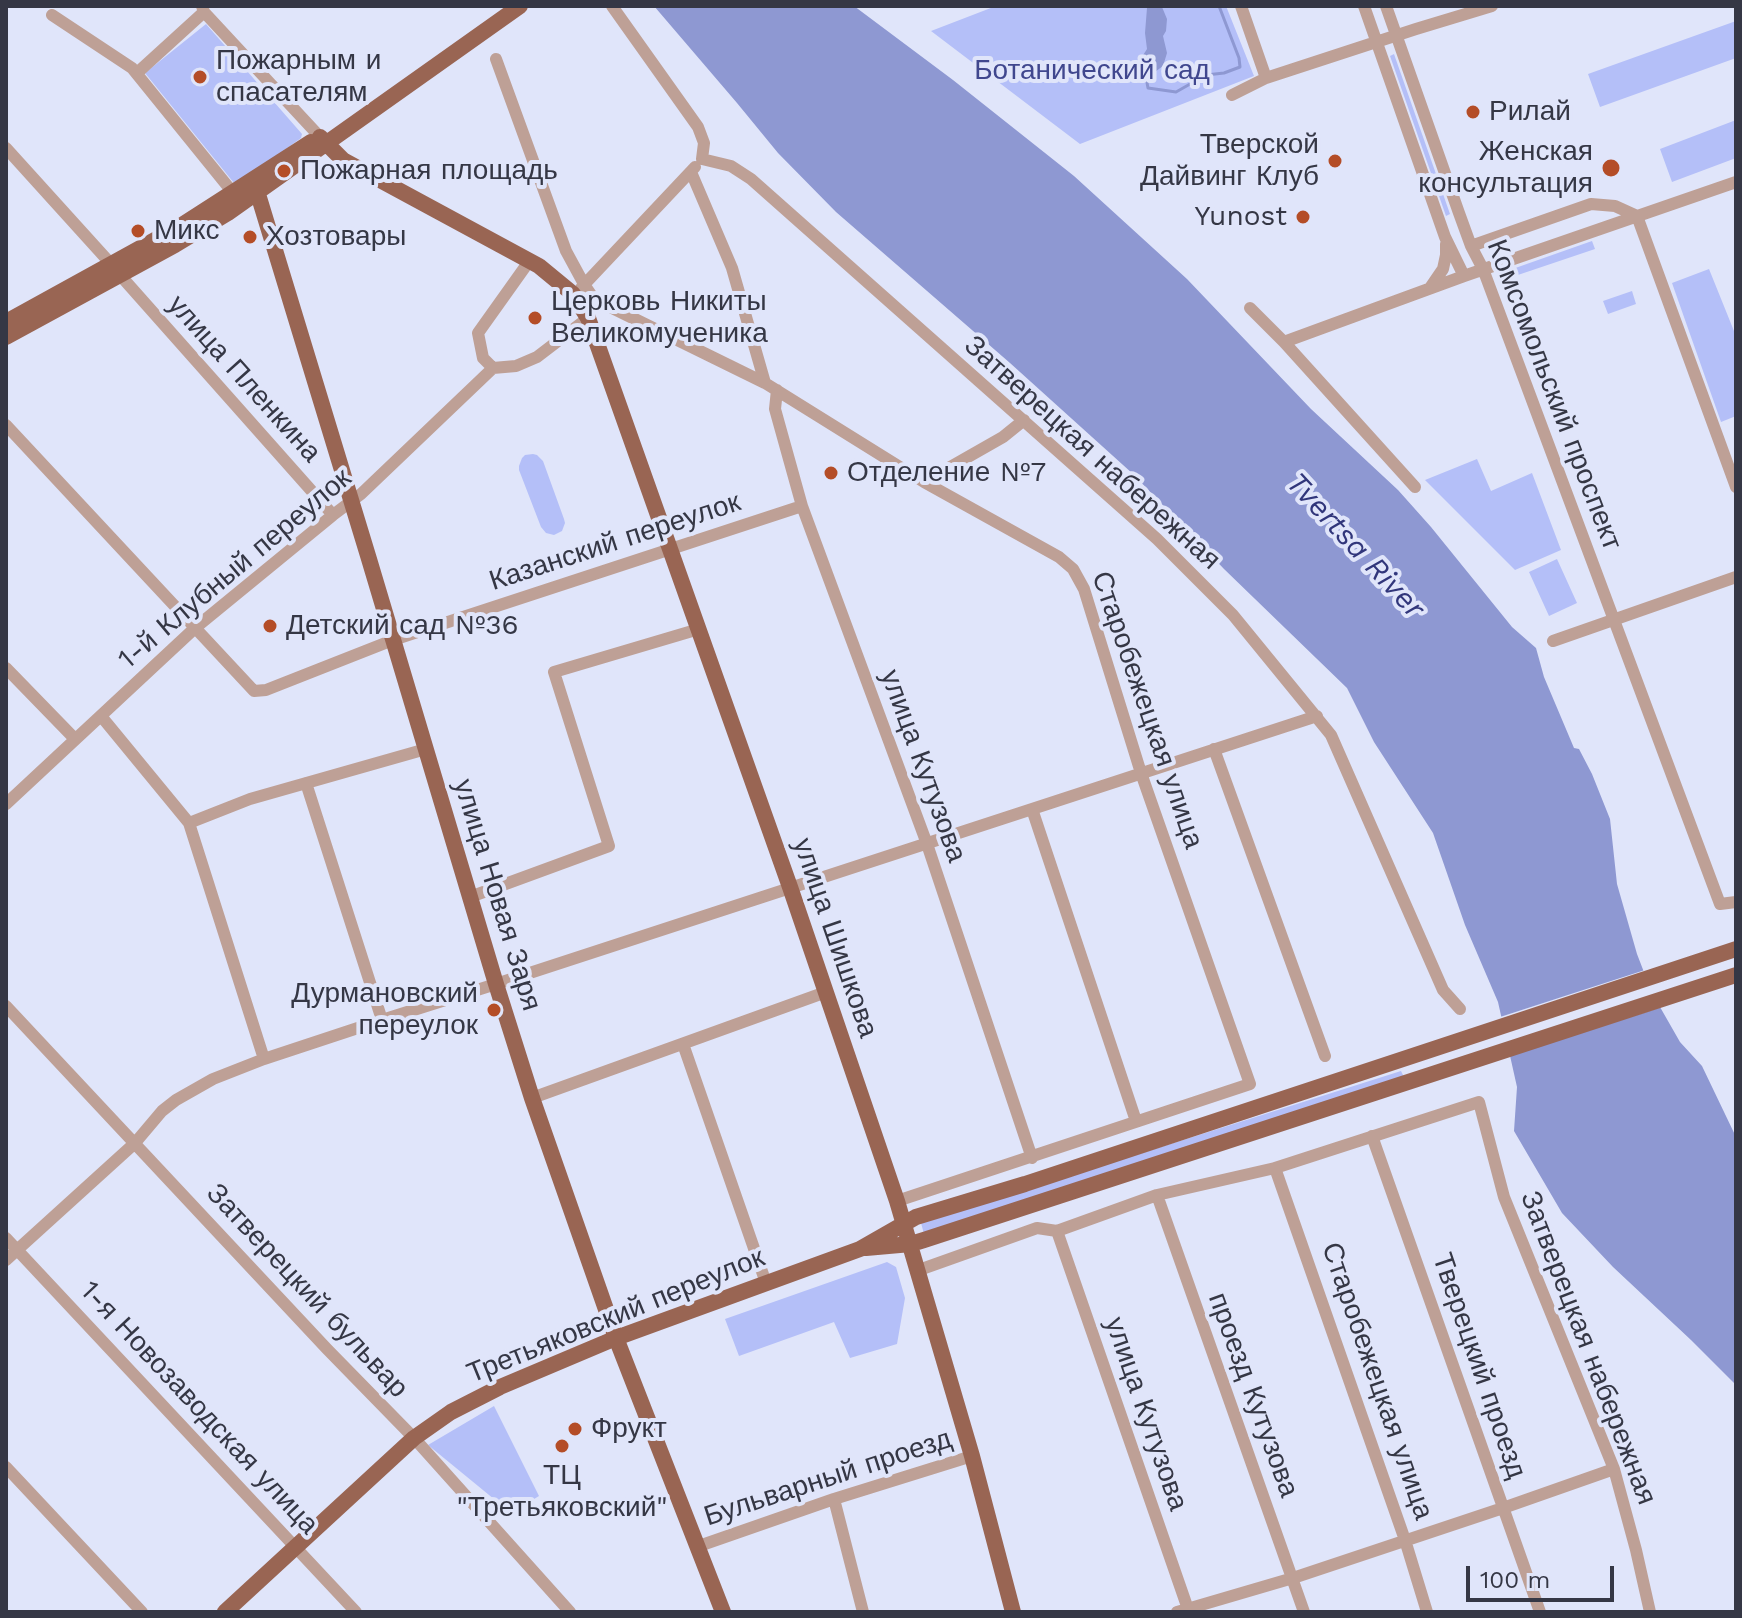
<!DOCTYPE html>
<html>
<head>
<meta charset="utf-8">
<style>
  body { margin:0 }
  #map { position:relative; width:1742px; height:1618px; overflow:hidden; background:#e0e5fa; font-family:"Work Sans",sans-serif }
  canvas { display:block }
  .frame { position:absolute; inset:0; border:8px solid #353745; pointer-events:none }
  .scale { position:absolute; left:1466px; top:1566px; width:148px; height:36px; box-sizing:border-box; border:4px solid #353745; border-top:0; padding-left:10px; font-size:24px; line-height:28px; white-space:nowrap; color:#353745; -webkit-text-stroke:6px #e0e5fa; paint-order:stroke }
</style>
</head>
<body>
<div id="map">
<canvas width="1742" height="1618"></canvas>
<div class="frame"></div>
<div class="scale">100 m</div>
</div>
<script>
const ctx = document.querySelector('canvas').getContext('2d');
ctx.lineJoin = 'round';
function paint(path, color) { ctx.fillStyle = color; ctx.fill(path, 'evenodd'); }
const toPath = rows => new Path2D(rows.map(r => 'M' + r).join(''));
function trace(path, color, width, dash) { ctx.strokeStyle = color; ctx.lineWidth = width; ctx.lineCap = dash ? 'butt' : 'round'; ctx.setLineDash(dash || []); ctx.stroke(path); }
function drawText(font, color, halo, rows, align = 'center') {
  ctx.font = font + ' "Work Sans",sans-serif'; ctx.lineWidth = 8; ctx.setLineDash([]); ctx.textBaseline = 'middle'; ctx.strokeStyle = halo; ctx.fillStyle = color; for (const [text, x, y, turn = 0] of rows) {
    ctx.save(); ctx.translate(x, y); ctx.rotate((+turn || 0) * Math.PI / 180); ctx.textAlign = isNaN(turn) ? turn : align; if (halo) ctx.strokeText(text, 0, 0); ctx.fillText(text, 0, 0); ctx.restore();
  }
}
paint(toPath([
  [996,6,1226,6,1254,76,1080,144,931,31],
  [1736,21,1736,58,1600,107,1588,74],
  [206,24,302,134,301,138,275,157,234,183,145,73],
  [1394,54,1450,214,1446,216,1390,56],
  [1736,120,1736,158,1672,182,1660,149],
  [1592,241,1595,249,1506,279,1504,272],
  [1709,269,1736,336,1736,416,1721,422,1672,283],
  [1632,291,1636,304,1608,314,1603,301],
  [533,454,537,455,543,461,564,519,565,523,562,531,554,535,546,533,541,527,519,470,519,466,522,458,525,455],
  [1477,459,1491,491,1532,473,1561,550,1515,570,1425,480],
  [1557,559,1577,603,1549,616,1529,572],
  [1401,1071,1404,1077,924,1234,921,1223],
  [887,1262,896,1267,905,1298,897,1344,850,1358,834,1322,739,1356,725,1319],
  [494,1406,539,1496,511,1513,428,1445]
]), '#b4bff8');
paint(toPath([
  [654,6,854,6,953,80,1074,176,1187,279,1311,409,1398,490,1431,527,1512,627,1536,648,1544,677,1574,748,1579,749,1592,774,1610,819,1617,884,1637,954,1652,993,1680,1042,1702,1066,1736,1137,1736,1385,1691,1340,1613,1267,1562,1213,1514,1131,1517,1087,1498,1002,1465,925,1433,833,1374,742,1347,688,1224,569,1133,474,1010,363,836,212,778,153,737,103],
  [1154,6,1162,7,1167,19,1166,31,1163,36,1167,53,1163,66,1148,77,1140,76,1136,73,1140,60,1147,49,1145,33,1147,8]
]), '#8e98d2');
paint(toPath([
  [1648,969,1656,992,1665,1006,1506,1057,1497,1018]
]), '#e0e5fa');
trace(toPath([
  [1146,77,1148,88,1176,92,1206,75,1224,73,1240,67,1239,58,1219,6]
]), '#8e98d2', 3);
trace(toPath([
  [202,6,204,12,320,137],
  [612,6,698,127,704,143,702,159],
  [1241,6,1266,78],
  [1364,6,1445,237,1464,276],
  [1386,6,1459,213,1471,246,1483,269,1720,904,1736,902],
  [52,15,132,68,234,194],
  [496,59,566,251,585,286,594,299],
  [137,73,204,12],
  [1232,95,1266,78,1416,29,1492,6],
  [6,148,111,264],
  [702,159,731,166,751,179,1157,539,1233,615,1331,735,1443,990,1460,1009],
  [691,172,732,268,765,383],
  [1637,216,1736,487],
  [1471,246,1591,204,1615,206,1637,216],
  [120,275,333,515],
  [581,288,695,167],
  [1430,288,1443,269,1446,255,1446,244],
  [578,300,594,299,765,383,924,482,1059,557,1073,569,1084,589,1141,773,1250,1084,897,1201],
  [1250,308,1284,342,1415,487],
  [1284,342,1464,276,1736,182],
  [493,368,483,358,478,333,530,260],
  [777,390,775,409,802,506,927,844,1032,1158],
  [6,425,254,691,266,690,393,640,802,506],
  [924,482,1003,437,1024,420],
  [1553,641,1736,577],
  [6,668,75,739],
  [101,716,189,823,264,1059],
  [1214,749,1325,1056],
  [306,783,382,1020],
  [6,804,195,628,333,515,361,494,493,368,516,366,537,357,588,318],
  [1032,809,1136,1121],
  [189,823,250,799,426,749],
  [470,897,609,846,554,672,699,629],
  [6,1006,327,1349,414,1438,570,1612],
  [683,1044,766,1283],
  [532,1098,826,992],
  [1372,1136,1540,1612],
  [1275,1168,1405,1540,1427,1612],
  [1157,1195,1304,1612],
  [1057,1231,1189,1612],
  [6,1238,356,1612],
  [6,1260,135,1143,162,1111,176,1100,213,1079,264,1059,382,1020,496,984,1317,716],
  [919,1270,1037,1228,1057,1231,1157,1195,1275,1168,1479,1102,1504,1197,1614,1469,1636,1550,1650,1612],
  [6,1467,142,1612],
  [834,1499,863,1612],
  [699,1546,834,1499,972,1456],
  [1177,1612,1293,1578,1503,1508,1614,1469]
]), '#bea096', 12);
trace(toPath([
  [320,137,343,160,539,266,573,294,588,318,790,887,897,1201,972,1456,1013,1612],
  [254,181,369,559,496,984,532,1098,616,1338,723,1612],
  [6,322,182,225,311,142],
  [6,337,175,245,228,213,520,6],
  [866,1248,911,1244,924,1240,1736,975],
  [225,1612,414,1438,451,1412,500,1387,616,1338,860,1249,916,1217,1025,1184,1736,949]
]), '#996553', 16);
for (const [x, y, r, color] of [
  [200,77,8,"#b44d27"],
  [1473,112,8,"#b44d27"],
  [1335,161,8,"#b44d27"],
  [1611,168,10,"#b44d27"],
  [284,171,8,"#b44d27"],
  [1303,217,8,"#b44d27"],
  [138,231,8,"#b44d27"],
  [250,237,8,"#b44d27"],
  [535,318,8,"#b44d27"],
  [831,473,8,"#b44d27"],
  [270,626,8,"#b44d27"],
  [494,1010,8,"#b44d27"],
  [575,1429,8,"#b44d27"],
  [562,1446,8,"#b44d27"]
]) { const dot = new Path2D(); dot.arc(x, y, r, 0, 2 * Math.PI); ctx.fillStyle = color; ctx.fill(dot); trace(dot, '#e0e5fa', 3); }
drawText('28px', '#353745', '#e0e5fa', [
  ["Пожарным и",216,61],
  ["спасателям",216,93],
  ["Рилай",1489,112],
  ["Тверской",1319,145,"right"],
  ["Дайвинг Клуб",1319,177,"right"],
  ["Женская",1593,152,"right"],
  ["консультация",1593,184,"right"],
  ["Пожарная площадь",300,171],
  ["Yunost",1287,217,"right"],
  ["Микс",154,231],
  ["Хозтовары",266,237],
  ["Церковь Никиты",551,302],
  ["Великомученика",551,334],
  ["Отделение №7",847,473],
  ["Детский сад №36",286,626],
  ["Дурмановский",478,994,"right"],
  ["переулок",478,1026,"right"],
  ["Фрукт",591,1429],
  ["ТЦ",562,1476,"center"],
  ["\"Третьяковский\"",562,1508,"center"]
], 'left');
drawText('28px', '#40478e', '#e0e5fa', [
  ["Ботанический сад",1092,71]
]);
drawText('28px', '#353745', '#e0e5fa', [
  ["улица Пленкина",244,379,48],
  ["Комсомольский проспект",1554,395,69],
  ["Затверецкая набережная",1092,453,42],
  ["Казанский переулок",615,542,-18],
  ["1-й Клубный переулок",235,569,-40],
  ["Старобежецкая улица",1147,710,71],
  ["улица Кутузова",923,766,70],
  ["улица Новая Заря",497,895,73],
  ["улица Шишкова",835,938,71],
  ["Затверецкий бульвар",307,1291,47],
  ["Третьяковский переулок",616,1316,-22],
  ["Затверецкая набережная",1588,1348,69],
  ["Тверецкий проезд",1479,1366,71],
  ["Старобежецкая улица",1377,1381,71],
  ["проезд Кутузова",1253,1395,70],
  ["1-я Новозаводская улица",199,1408,47],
  ["улица Кутузова",1146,1414,71],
  ["Бульварный проезд",828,1478,-18]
]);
drawText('italic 30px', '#31367b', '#e0e5fa', [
  ["Tvertsa River",1355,546,47]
]);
</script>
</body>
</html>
